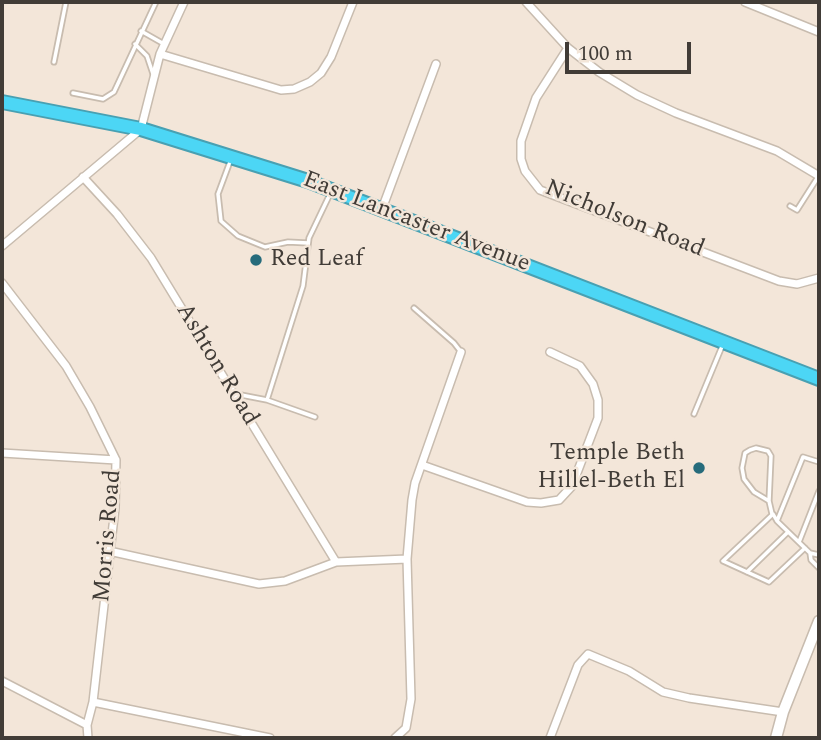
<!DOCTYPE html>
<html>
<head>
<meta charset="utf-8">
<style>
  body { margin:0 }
  #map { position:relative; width:821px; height:740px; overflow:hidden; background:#f3e6d9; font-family:Spectral,serif }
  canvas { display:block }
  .frame { position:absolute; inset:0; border:4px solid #413c37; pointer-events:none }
  .scale { position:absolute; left:565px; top:42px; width:126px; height:32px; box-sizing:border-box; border:4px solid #413c37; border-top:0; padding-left:9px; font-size:21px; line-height:24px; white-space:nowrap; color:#413c37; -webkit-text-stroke:5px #f3e6d9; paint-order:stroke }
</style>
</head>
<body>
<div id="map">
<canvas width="821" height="740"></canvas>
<div class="frame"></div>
<div class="scale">100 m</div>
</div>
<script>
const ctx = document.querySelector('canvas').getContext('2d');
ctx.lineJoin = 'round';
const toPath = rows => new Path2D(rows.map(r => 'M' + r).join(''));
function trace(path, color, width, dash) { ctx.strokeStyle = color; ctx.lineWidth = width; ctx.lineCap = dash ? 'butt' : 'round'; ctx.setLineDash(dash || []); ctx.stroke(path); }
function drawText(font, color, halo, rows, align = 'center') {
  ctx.font = font + ' Spectral,serif'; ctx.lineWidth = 5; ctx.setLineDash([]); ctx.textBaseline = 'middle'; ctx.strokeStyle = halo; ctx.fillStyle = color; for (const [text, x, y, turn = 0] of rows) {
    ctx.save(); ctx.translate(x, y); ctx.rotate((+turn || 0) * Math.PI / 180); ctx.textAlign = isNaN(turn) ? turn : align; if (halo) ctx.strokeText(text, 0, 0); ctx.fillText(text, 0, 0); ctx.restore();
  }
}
const lane = toPath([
  [141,31,164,44],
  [135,44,147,56,153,74],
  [54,62,66,2],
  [73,93,103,99,114,92,156,2],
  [231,159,218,194,221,221,238,236,265,247,288,242,308,243],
  [790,206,797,210,818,177],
  [414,308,454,343,461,352],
  [236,394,267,400,303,286,309,238,330,194],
  [267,400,315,417],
  [694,414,723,344],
  [819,462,803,457,777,521,810,553,811,560,819,568],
  [769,501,754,492,744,479,742,468,745,453,750,450,756,448,768,451,771,456,769,501,772,514],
  [777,521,773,514,723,561,769,582,805,548],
  [799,542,819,491],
  [810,553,819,555],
  [747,572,788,532]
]);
const street = toPath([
  [526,2,568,48,599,72,637,95,676,113,777,151,819,176],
  [745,2,819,32],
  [568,48,536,98,521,141,521,159,525,171,540,190,779,281,797,284,819,278],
  [160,54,281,90,294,89,310,82,321,73,331,57,353,2],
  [83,177,117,214,151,258,336,562],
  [382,209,436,64],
  [2,246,141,129,160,54,184,2],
  [2,283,66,366,90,407,116,460,115,508,93,702,87,725,88,738],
  [2,453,116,460],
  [422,465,527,502,541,503,559,500,572,486,598,418,598,400,593,384,580,366,550,352],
  [109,551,259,584,285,581,336,562,407,559],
  [2,681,87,725],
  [93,702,270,738],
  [395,738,406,728,411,699,407,559,412,500,415,483,461,352],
  [550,738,578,665,588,654,629,671,663,692,689,698,783,712]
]);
const secondary = toPath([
  [776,738,783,712,819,621]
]);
const highway = toPath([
  [2,102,141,129,308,181,819,379]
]);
trace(lane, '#c8bcaf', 7);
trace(street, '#c8bcaf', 10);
trace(secondary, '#c8bcaf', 13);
trace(highway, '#48a0b2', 16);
trace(lane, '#fff', 3.5);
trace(street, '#fff', 7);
trace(secondary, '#fff', 10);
trace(highway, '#4cd6f5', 12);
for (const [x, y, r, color] of [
  [256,260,7,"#266b7b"],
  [699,468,7,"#266b7b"]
]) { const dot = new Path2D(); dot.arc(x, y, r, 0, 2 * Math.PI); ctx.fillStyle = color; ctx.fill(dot); trace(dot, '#f3e6d9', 2.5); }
drawText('24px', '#413c37', '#f3e6d9', [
  ["Nicholson Road",624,220,22],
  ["East Lancaster Avenue",416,223,21],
  ["Ashton Road",216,365,59],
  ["Morris Road",109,536,-85]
]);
drawText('24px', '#413c37', '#f3e6d9', [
  ["Red Leaf",270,260],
  ["Temple Beth",685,454,"right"],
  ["Hillel-Beth El",685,482,"right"]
], 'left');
</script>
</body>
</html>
